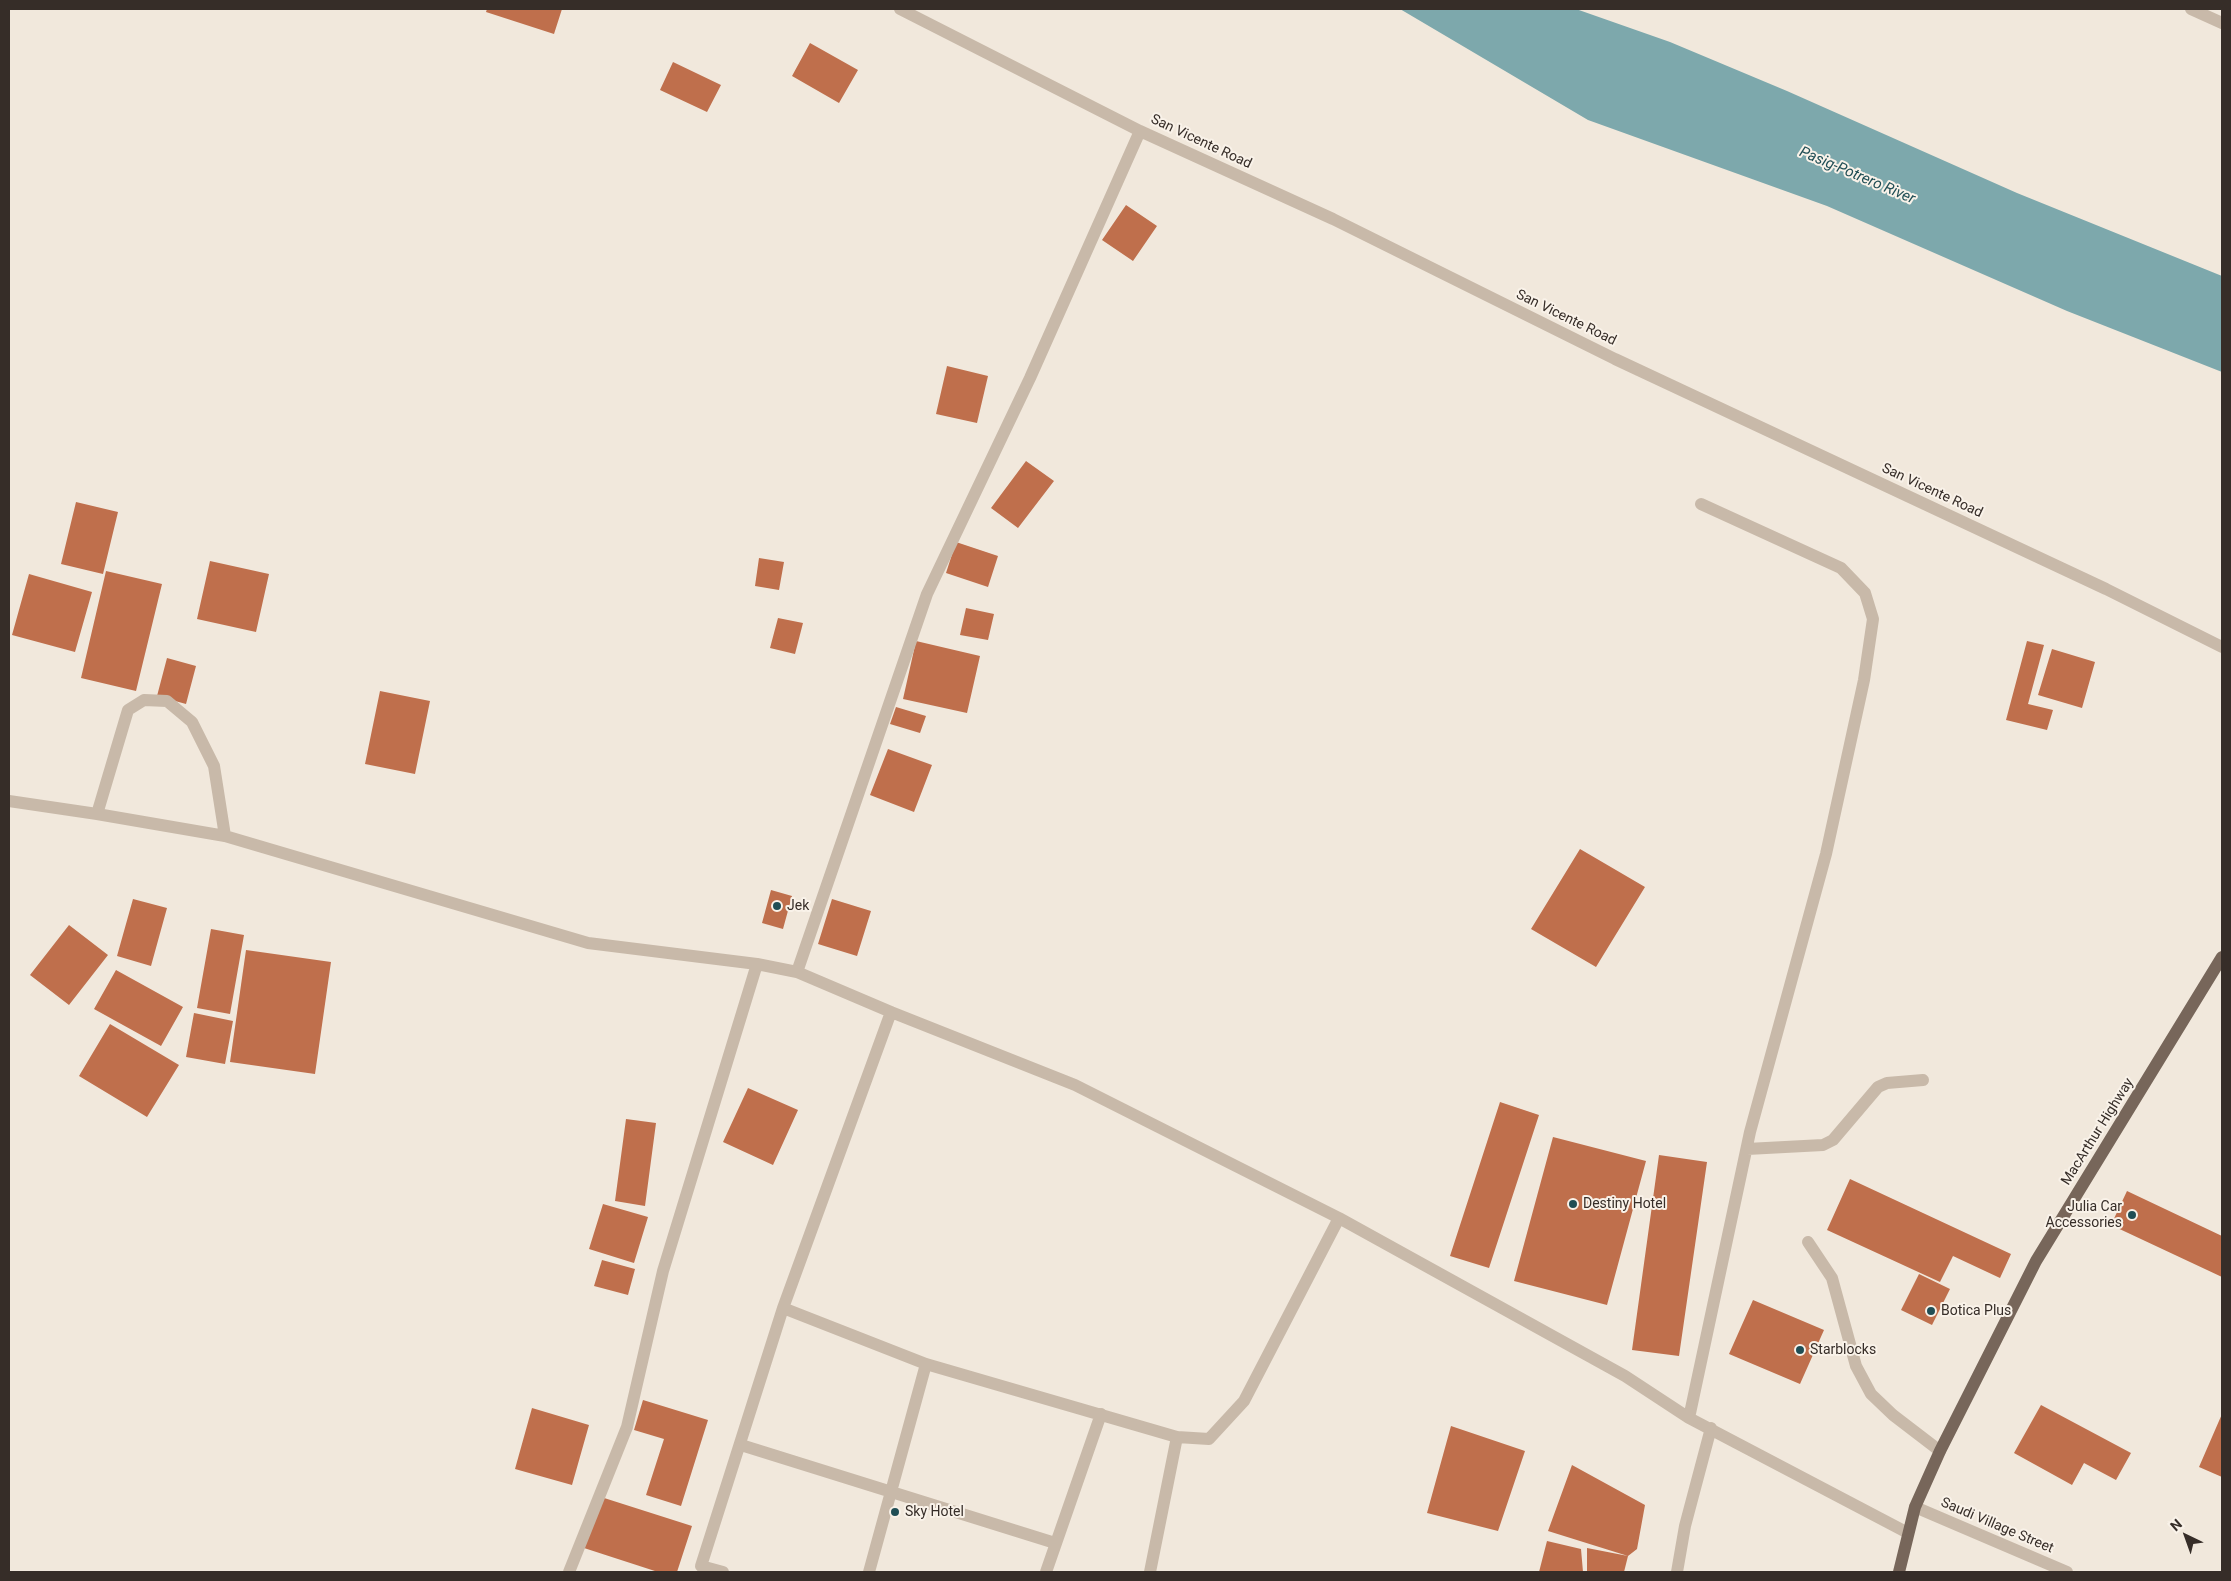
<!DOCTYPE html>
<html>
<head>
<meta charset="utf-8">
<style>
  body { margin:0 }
  #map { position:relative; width:2231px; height:1581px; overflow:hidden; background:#f1e8dc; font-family:Roboto,sans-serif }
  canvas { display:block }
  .frame { position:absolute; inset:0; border:10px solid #362d28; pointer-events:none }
  .north { position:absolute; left:2161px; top:1511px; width:50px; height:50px; -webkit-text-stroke:4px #f9f2e9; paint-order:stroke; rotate:318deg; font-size:14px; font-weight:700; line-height:20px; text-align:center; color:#362d28 }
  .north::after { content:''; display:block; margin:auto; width:18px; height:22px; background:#362d28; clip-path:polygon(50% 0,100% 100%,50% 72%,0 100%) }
</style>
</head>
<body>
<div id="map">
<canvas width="2231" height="1581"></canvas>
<div class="frame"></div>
<div class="north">N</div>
</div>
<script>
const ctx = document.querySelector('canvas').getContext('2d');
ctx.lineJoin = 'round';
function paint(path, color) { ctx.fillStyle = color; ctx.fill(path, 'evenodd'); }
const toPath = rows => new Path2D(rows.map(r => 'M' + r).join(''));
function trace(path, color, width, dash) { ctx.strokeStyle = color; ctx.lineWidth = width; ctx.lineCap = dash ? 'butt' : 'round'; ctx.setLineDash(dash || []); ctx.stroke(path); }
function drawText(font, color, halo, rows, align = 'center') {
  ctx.font = font + ' Roboto,sans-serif'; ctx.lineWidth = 4; ctx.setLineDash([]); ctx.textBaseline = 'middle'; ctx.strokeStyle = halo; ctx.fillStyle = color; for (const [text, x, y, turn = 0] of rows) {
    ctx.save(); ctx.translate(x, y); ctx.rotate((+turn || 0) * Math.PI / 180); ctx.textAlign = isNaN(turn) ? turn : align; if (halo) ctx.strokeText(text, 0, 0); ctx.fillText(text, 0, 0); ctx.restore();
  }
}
paint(toPath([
  [1400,9,1576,9,1670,42,1787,91,2017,193,2222,276,2222,372,2067,311,1827,206,1588,120]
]), '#7da8ac');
paint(toPath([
  [487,9,562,9,554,34,486,12],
  [810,43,858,70,839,103,792,76],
  [673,62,721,85,707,112,660,90],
  [1126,205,1157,226,1133,261,1102,240],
  [947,366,988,376,977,423,936,414],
  [1026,461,1054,481,1018,528,991,508],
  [76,502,118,512,103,574,61,564],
  [956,542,998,556,988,587,946,573],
  [759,558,784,562,779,590,755,586],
  [210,561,269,574,256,632,197,619],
  [106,571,162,584,136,691,81,678],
  [29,574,92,592,75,652,12,635],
  [966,608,994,614,988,640,960,635],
  [778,618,803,623,795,654,770,648],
  [916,641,980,656,967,713,903,699],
  [2027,641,2044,645,2028,704,2053,710,2047,730,2006,720],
  [2052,649,2095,662,2082,708,2038,695],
  [167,658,196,666,186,704,157,696],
  [380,691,430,701,415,774,365,764],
  [896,707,926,716,920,733,890,724],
  [888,749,932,765,914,812,870,795],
  [1580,849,1645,887,1596,967,1531,929],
  [771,890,792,896,783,929,762,923],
  [133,899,167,908,151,966,117,956],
  [832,899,871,911,857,956,818,944],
  [69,925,108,955,69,1005,30,975],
  [211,929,244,935,230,1014,197,1008],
  [246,950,331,962,315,1074,230,1062],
  [116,970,183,1007,161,1046,94,1009],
  [194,1013,233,1021,225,1064,186,1057],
  [110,1024,179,1065,147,1117,79,1076],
  [748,1088,798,1110,773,1165,723,1142],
  [1500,1102,1539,1115,1489,1268,1450,1256],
  [626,1119,656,1123,645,1206,615,1201],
  [1553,1137,1646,1161,1607,1305,1514,1281],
  [1659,1155,1707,1162,1679,1356,1632,1350],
  [1850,1179,2011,1254,2000,1278,1953,1256,1940,1282,1827,1230],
  [2127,1191,2222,1236,2222,1277,2111,1225],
  [603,1204,648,1217,634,1263,589,1249],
  [602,1260,635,1269,628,1295,594,1286],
  [1919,1274,1950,1289,1932,1325,1901,1310],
  [1753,1300,1824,1330,1800,1384,1729,1354],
  [643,1400,708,1420,681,1506,646,1495,664,1439,634,1430],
  [2041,1405,2131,1453,2116,1480,2084,1463,2072,1485,2014,1453],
  [532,1408,589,1425,572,1485,515,1469],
  [2222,1414,2222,1477,2199,1467],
  [1451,1426,1525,1451,1498,1531,1427,1513],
  [1572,1465,1645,1505,1637,1549,1628,1556,1548,1531],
  [601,1497,692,1526,677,1572,658,1572,584,1548],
  [1547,1541,1581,1549,1583,1572,1539,1572],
  [1587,1548,1628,1556,1624,1572,1587,1572]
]), '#bf6f4c');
trace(toPath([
  [900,9,1140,131,1333,219,1615,359,2106,589,2222,647],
  [2191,9,2222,23],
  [9,801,97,814,225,836,588,943,757,964,797,972,891,1012,1075,1085,1339,1218,1625,1376,1689,1418,1908,1533],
  [97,814,128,710,144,700,167,701,192,722,214,766,225,836],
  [797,972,927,594,1030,378,1140,131],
  [1747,1149,1823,1145,1833,1140,1878,1087,1887,1083,1923,1080],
  [1808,1242,1832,1278,1856,1366,1871,1394,1893,1415,1940,1451],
  [783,1308,926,1364,1177,1437,1209,1439,1244,1401,1339,1218],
  [1689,1418,1750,1132,1826,854,1864,680,1873,619,1865,593,1841,568,1701,504],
  [741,1445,1055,1543],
  [1915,1507,2067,1572],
  [569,1572,627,1427,663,1271,757,964],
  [723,1572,701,1566,783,1308,891,1012],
  [869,1572,926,1364],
  [1046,1572,1101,1414],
  [1150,1572,1177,1437],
  [1677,1572,1685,1526,1711,1428]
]), '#c8b9a9', 12);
trace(toPath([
  [1899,1572,1915,1507,1940,1451,2036,1261,2222,957]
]), '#77665a', 12);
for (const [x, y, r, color] of [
  [777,906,5,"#204e55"],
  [1573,1204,5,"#204e55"],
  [2132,1215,5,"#204e55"],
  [1931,1311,5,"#204e55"],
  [1800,1350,5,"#204e55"],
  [895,1512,5,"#204e55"]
]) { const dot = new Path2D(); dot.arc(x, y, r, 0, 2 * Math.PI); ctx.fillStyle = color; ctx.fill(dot); trace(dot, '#f9f2e9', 2); }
drawText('14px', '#362d28', '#f9f2e9', [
  ["San Vicente Road",1201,142,25],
  ["San Vicente Road",1566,318,26],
  ["San Vicente Road",1932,491,25],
  ["MacArthur Highway",2098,1132,-58],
  ["Saudi Village Street",1997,1526,23]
]);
drawText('14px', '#362d28', '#f9f2e9', [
  ["Jek",787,906],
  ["Destiny Hotel",1583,1204],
  ["Julia Car",2122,1207,"right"],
  ["Accessories",2122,1223,"right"],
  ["Botica Plus",1941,1311],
  ["Starblocks",1810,1350],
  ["Sky Hotel",905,1512]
], 'left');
drawText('italic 15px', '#204e55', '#f9f2e9', [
  ["Pasig-Potrero River",1857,176,23]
]);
</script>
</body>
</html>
